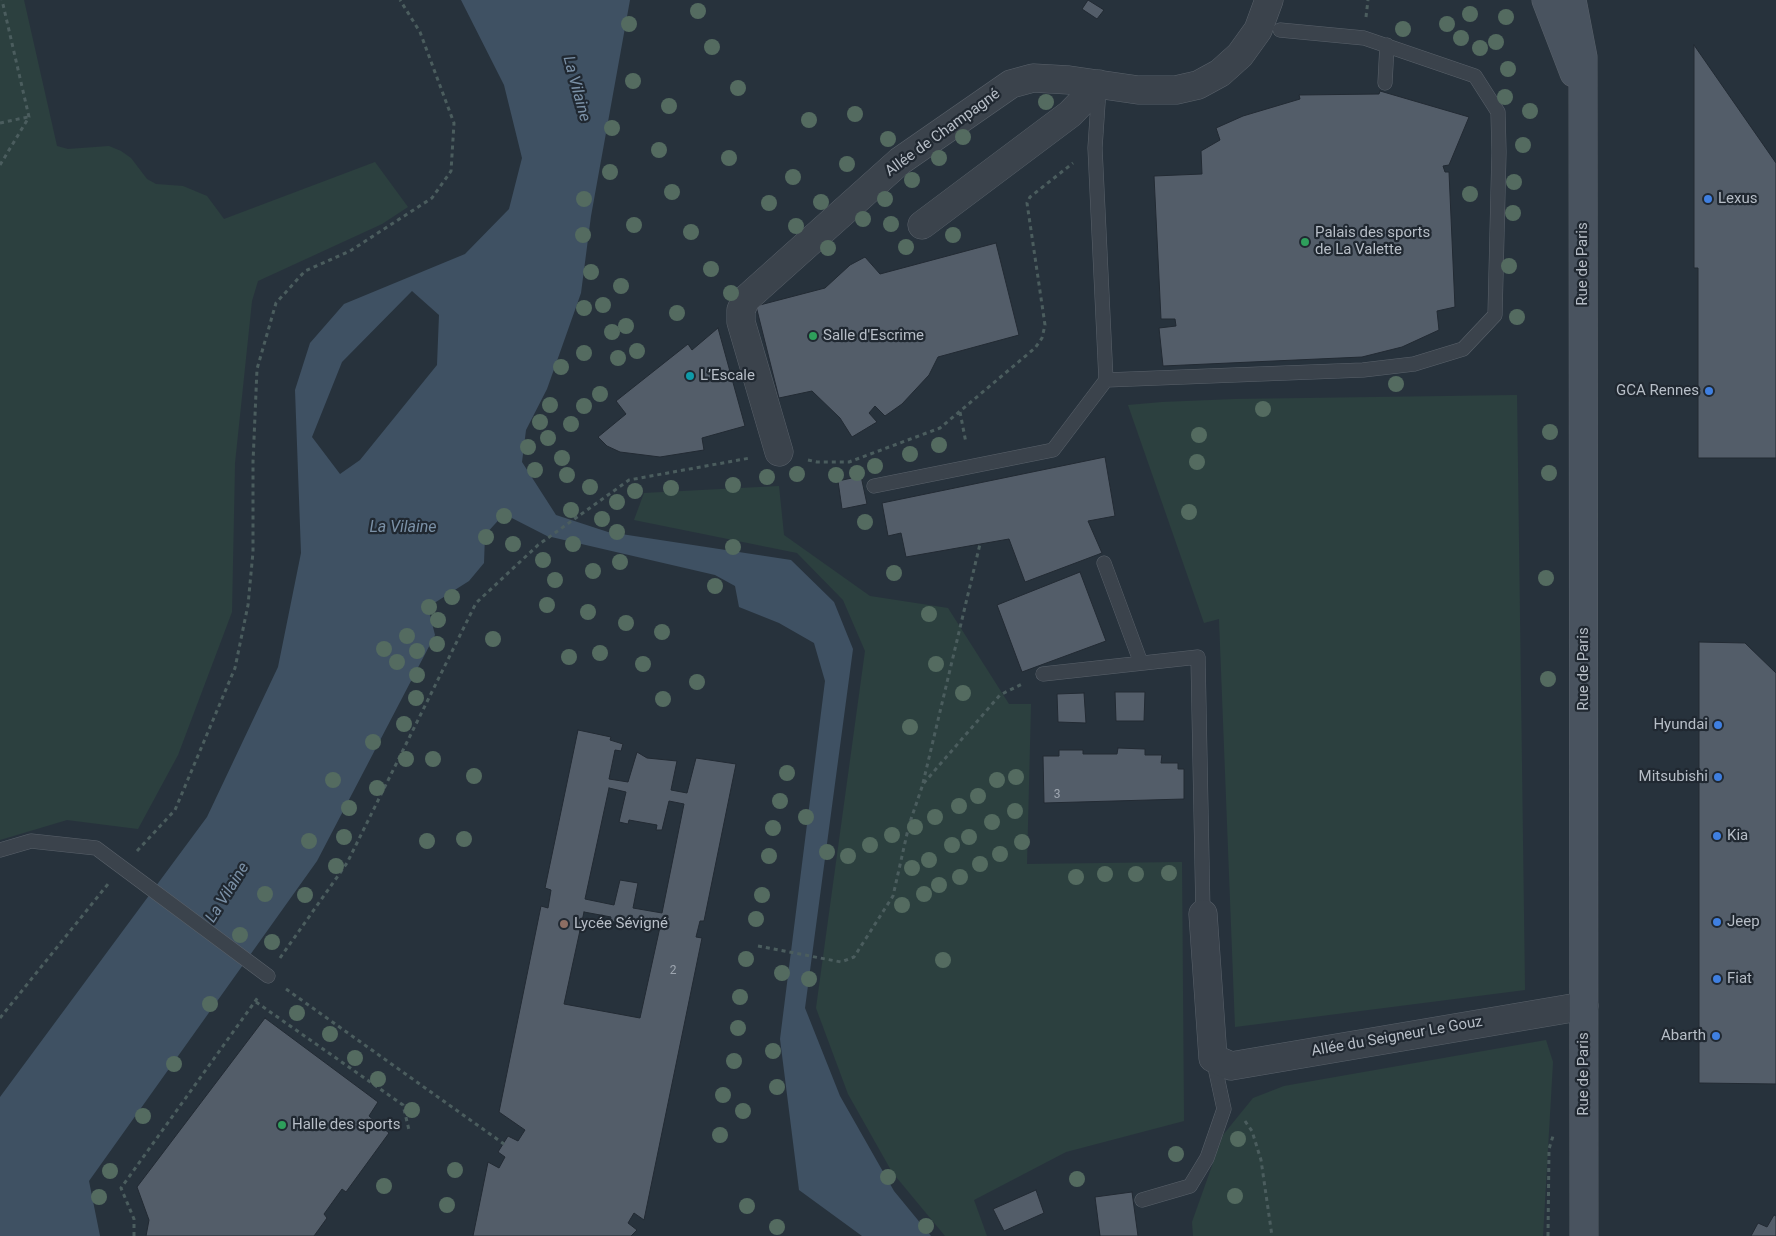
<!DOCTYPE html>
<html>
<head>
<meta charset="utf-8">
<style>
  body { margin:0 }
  canvas { display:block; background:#27323c }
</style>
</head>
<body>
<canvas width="1776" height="1236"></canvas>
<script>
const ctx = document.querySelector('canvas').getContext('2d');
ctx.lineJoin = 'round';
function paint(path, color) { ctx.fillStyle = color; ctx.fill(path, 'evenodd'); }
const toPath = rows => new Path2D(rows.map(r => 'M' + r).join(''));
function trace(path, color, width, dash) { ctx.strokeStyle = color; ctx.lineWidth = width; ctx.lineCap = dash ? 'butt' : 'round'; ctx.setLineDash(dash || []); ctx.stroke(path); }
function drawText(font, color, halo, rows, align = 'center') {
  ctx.font = font + ' Roboto,sans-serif'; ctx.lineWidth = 4.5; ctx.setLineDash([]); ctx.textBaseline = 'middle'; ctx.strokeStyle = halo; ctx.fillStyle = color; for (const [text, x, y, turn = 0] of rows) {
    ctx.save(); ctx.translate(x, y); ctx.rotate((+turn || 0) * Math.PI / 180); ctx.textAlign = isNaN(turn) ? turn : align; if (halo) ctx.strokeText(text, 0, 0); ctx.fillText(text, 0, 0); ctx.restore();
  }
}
paint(toPath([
  [0,0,24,0,57,146,68,149,109,146,121,151,131,158,147,179,156,184,183,186,207,196,224,219,375,162,408,207,382,224,258,281,252,301,235,463,232,612,178,755,138,829,67,820,0,840],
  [1517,395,1525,990,1235,1027,1219,619,1204,623,1128,405,1162,402,1235,399],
  [779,486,784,535,870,596,948,608,1009,704,1031,704,1027,864,1182,862,1184,1121,1066,1152,974,1200,987,1236,945,1236,892,1172,848,1094,816,1008,865,651,843,600,797,553,634,520,644,493],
  [1546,1040,1553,1062,1543,1236,1193,1236,1192,1222,1223,1135,1253,1098,1284,1086]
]), '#2c403f');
paint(toPath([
  [461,0,630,0,591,216,581,293,547,389,526,430,522,462,556,515,608,532,791,560,834,602,853,649,805,1008,840,1096,894,1191,931,1236,862,1236,799,1190,780,1039,825,681,814,643,779,623,739,607,735,586,715,575,547,536,504,514,485,535,484,563,469,581,428,607,435,635,317,861,89,1181,100,1236,0,1236,0,1097,207,817,278,667,301,553,295,390,310,343,344,304,465,254,509,209,522,158,504,85],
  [412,291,439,315,437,365,360,460,340,474,312,437,342,362]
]), '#3f5163');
const building = toPath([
  [1088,0,1104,10,1097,19,1082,9,1088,0],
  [1694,45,1776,163,1776,458,1698,458,1698,268,1694,268,1694,45],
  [1380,91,1469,117,1449,165,1443,166,1445,172,1449,172,1455,307,1437,311,1439,330,1402,347,1362,357,1163,366,1159,328,1176,326,1175,319,1161,319,1154,176,1202,174,1201,151,1220,140,1216,128,1243,116,1300,99,1299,95,1379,94,1380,91],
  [996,243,1019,335,938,357,929,375,902,404,885,416,875,406,869,413,877,422,852,437,840,418,812,391,779,398,756,306,825,288,850,265,865,257,880,274,996,243],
  [718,328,745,426,702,438,704,450,660,457,620,452,607,446,598,437,626,414,616,401,688,344,692,350,718,328],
  [1105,457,1115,516,1088,521,1102,553,1025,582,1009,539,906,557,901,533,888,536,882,503,1105,457],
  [861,476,867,504,842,509,838,481,861,476],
  [1080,572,1106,641,1022,672,997,605,1080,572],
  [1699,642,1745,643,1776,673,1776,1084,1699,1083,1699,642],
  [1115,692,1145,692,1144,721,1116,721,1115,692],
  [1084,693,1086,723,1058,722,1057,694,1084,693],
  [578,730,611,737,610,740,623,744,621,751,615,750,609,779,628,782,637,752,647,758,677,761,671,790,687,793,696,758,736,764,704,921,700,921,696,937,702,938,644,1220,634,1213,628,1223,637,1230,631,1236,473,1236,488,1162,499,1168,505,1157,498,1152,508,1136,518,1141,525,1130,499,1112,541,906,548,908,551,890,545,888,578,730],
  [609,788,626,792,619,822,628,824,629,820,657,825,656,830,662,830,669,801,684,804,662,913,633,908,638,883,620,880,614,905,585,899,609,788],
  [584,912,611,917,610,921,628,925,630,920,660,927,640,1018,564,1004,584,912],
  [1118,748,1145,749,1145,755,1162,755,1161,763,1178,763,1178,769,1184,769,1184,799,1044,803,1043,756,1059,756,1059,750,1083,750,1083,754,1117,754,1118,748],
  [265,1018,378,1102,369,1116,389,1133,346,1192,342,1189,324,1214,327,1218,314,1236,146,1236,149,1220,137,1187,265,1018],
  [1036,1190,1044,1213,1004,1231,993,1209,1036,1190],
  [1132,1192,1138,1236,1100,1236,1095,1197,1132,1192],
  [1774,1215,1776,1216,1776,1236,1751,1236,1758,1223,1767,1227,1774,1215]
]);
paint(building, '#535d69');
trace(building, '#222a33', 1);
const lane = toPath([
  [1385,83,1387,45],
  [1099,88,1095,148,1106,380,1363,370,1414,364,1463,349,1495,315,1499,152,1498,112,1475,76,1364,38,1280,30],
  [874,486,1053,450,1106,380],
  [1104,563,1141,663],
  [1043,674,1198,657,1203,914],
  [0,850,31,841,96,848,268,976],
  [1142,1200,1190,1186,1207,1158,1224,1109,1213,1058]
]);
const street = toPath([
  [922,225,1070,114,1099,84],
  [779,452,741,322,741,310,746,299,900,161,1011,84,1033,78,1069,80,1138,90,1176,90,1198,85,1220,73,1240,55,1258,30,1269,0],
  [1203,914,1213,1058,1231,1066,1584,1006]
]);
const secondary = toPath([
  [1546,0,1574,73],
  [1572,0,1583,57,1584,1236]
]);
trace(lane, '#59616a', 15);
trace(street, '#59616a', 29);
trace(secondary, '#59616a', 29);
trace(toPath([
  [1366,17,1368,0],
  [0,123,28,117],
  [0,165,29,117,2,0],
  [960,412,966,443],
  [808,460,817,462,849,462,940,428,1035,348,1042,338,1045,325,1027,203,1030,197,1073,163],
  [923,783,980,544],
  [137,851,175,810,235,668,248,605,253,552,253,462,257,369,276,303,305,271,350,251,432,198,451,171,454,123,420,32,400,0],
  [758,946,841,962,854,957,893,896,909,825,923,784,1000,695,1022,684],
  [280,958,347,863,476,603,538,545,629,480,750,458],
  [286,989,504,1144],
  [256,1002,403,1105,409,1130],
  [0,1018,108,884],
  [1245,1121,1252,1131,1261,1160,1272,1236],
  [134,1236,134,1219,121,1188,259,996],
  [1548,1236,1549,1149,1553,1136]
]), '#4b5d5e', 3, [4, 4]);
trace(lane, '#3b434c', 14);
trace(street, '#3b434c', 28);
trace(secondary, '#49535f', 28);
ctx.fillStyle = '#546b60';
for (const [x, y] of [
  [698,11],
  [1470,14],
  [1506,17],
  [629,24],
  [1447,24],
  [1403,29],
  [1461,38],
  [1496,42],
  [712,47],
  [1480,48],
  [1508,69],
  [633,81],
  [738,88],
  [1505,97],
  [1046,102],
  [669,106],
  [1530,111],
  [855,114],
  [809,120],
  [612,128],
  [963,137],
  [888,139],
  [1523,145],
  [659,150],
  [729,158],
  [939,158],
  [847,164],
  [610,172],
  [793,177],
  [912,180],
  [1514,182],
  [672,192],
  [1470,194],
  [584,199],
  [885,199],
  [821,202],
  [769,203],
  [1513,213],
  [863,219],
  [891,224],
  [634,225],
  [796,226],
  [691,232],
  [583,235],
  [953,235],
  [906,247],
  [828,248],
  [1509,266],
  [711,269],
  [591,272],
  [621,286],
  [731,293],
  [603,305],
  [584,308],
  [677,313],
  [1517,317],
  [626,326],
  [612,332],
  [637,351],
  [584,353],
  [618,358],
  [561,367],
  [1396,384],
  [600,394],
  [550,405],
  [584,406],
  [1263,409],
  [540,422],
  [571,424],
  [1550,432],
  [1199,435],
  [548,438],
  [939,445],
  [528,447],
  [910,454],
  [562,458],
  [1197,462],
  [875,466],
  [535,470],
  [857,473],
  [1549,473],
  [797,474],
  [567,475],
  [836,475],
  [767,477],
  [733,485],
  [590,487],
  [671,488],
  [635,491],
  [617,502],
  [571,510],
  [1189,512],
  [504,516],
  [602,519],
  [865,522],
  [617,532],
  [486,537],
  [513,544],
  [573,544],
  [733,547],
  [543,560],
  [620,562],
  [593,571],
  [894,573],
  [1546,578],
  [555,580],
  [715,586],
  [452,597],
  [547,605],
  [429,607],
  [588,612],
  [929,614],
  [438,620],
  [626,623],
  [662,632],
  [407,636],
  [493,639],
  [437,644],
  [384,649],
  [417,651],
  [600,653],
  [569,657],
  [397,662],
  [643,664],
  [936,664],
  [417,675],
  [1548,679],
  [697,682],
  [963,693],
  [416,698],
  [663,699],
  [404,724],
  [910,727],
  [373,742],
  [406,759],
  [433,759],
  [787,773],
  [474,776],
  [1016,777],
  [333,780],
  [997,780],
  [377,788],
  [978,796],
  [780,801],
  [959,806],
  [349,808],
  [1015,811],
  [806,817],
  [935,817],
  [992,822],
  [915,827],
  [773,828],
  [892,835],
  [344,837],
  [969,837],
  [464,839],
  [309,841],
  [427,841],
  [1022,842],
  [870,845],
  [952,845],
  [827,852],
  [1000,854],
  [769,856],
  [848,856],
  [929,860],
  [980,864],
  [336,866],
  [912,868],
  [1169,873],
  [1105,874],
  [1136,874],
  [960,877],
  [1076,877],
  [939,885],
  [265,894],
  [924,894],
  [305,895],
  [762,895],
  [902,905],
  [756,919],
  [240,935],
  [272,942],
  [746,959],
  [943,960],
  [782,973],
  [809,979],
  [740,997],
  [210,1004],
  [297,1013],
  [738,1028],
  [330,1034],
  [773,1051],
  [355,1058],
  [734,1061],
  [174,1064],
  [378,1079],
  [777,1087],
  [723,1095],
  [412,1110],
  [743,1111],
  [143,1116],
  [720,1135],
  [1238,1139],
  [1176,1154],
  [455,1170],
  [110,1171],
  [888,1177],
  [1077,1179],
  [384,1186],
  [1235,1196],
  [99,1197],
  [447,1205],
  [747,1206],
  [926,1226],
  [777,1227]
]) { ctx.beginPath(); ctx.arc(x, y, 8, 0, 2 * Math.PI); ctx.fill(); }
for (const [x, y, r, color] of [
  [1708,199,5,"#3f7fe0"],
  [1305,242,5,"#2e9e5b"],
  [813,336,5,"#2e9e5b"],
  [690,376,5,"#0f9aa8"],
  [1709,391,5,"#3f7fe0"],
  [1718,725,5,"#3f7fe0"],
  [1718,777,5,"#3f7fe0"],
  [1717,836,5,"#3f7fe0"],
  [1717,922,5,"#3f7fe0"],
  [564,924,5,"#8d6e63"],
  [1717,979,5,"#3f7fe0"],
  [1716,1036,5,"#3f7fe0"],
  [282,1125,5,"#2e9e5b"]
]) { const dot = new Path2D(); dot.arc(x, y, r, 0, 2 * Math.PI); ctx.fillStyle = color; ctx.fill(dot); trace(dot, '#202831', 2); }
drawText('12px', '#9ea6b0', null, [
  ["3",1057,795],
  ["2",673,971]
]);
drawText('15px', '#b7bec7', '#202831', [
  ["Allée de Champagné",943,133,-36],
  ["Rue de Paris",1583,264,-90],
  ["Rue de Paris",1584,669,-90],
  ["Allée du Seigneur Le Gouz",1397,1037,-10],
  ["Rue de Paris",1584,1074,-90]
]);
drawText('15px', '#b7bec7', '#202831', [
  ["Lexus",1718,199],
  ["Palais des sports",1315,233],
  ["de La Valette",1315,250],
  ["Salle d'Escrime",823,336],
  ["L’Escale",700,376],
  ["GCA Rennes",1699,391,"right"],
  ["Hyundai",1708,725,"right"],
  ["Mitsubishi",1708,777,"right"],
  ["Kia",1727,836],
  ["Jeep",1727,922],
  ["Lycée Sévigné",574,924],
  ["Fiat",1727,979],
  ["Abarth",1706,1036,"right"],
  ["Halle des sports",292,1125]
], 'left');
drawText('italic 16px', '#7b91a7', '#202831', [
  ["La Vilaine",576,89,75],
  ["La Vilaine",403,528],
  ["La Vilaine",228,893,-58]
]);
</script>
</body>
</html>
